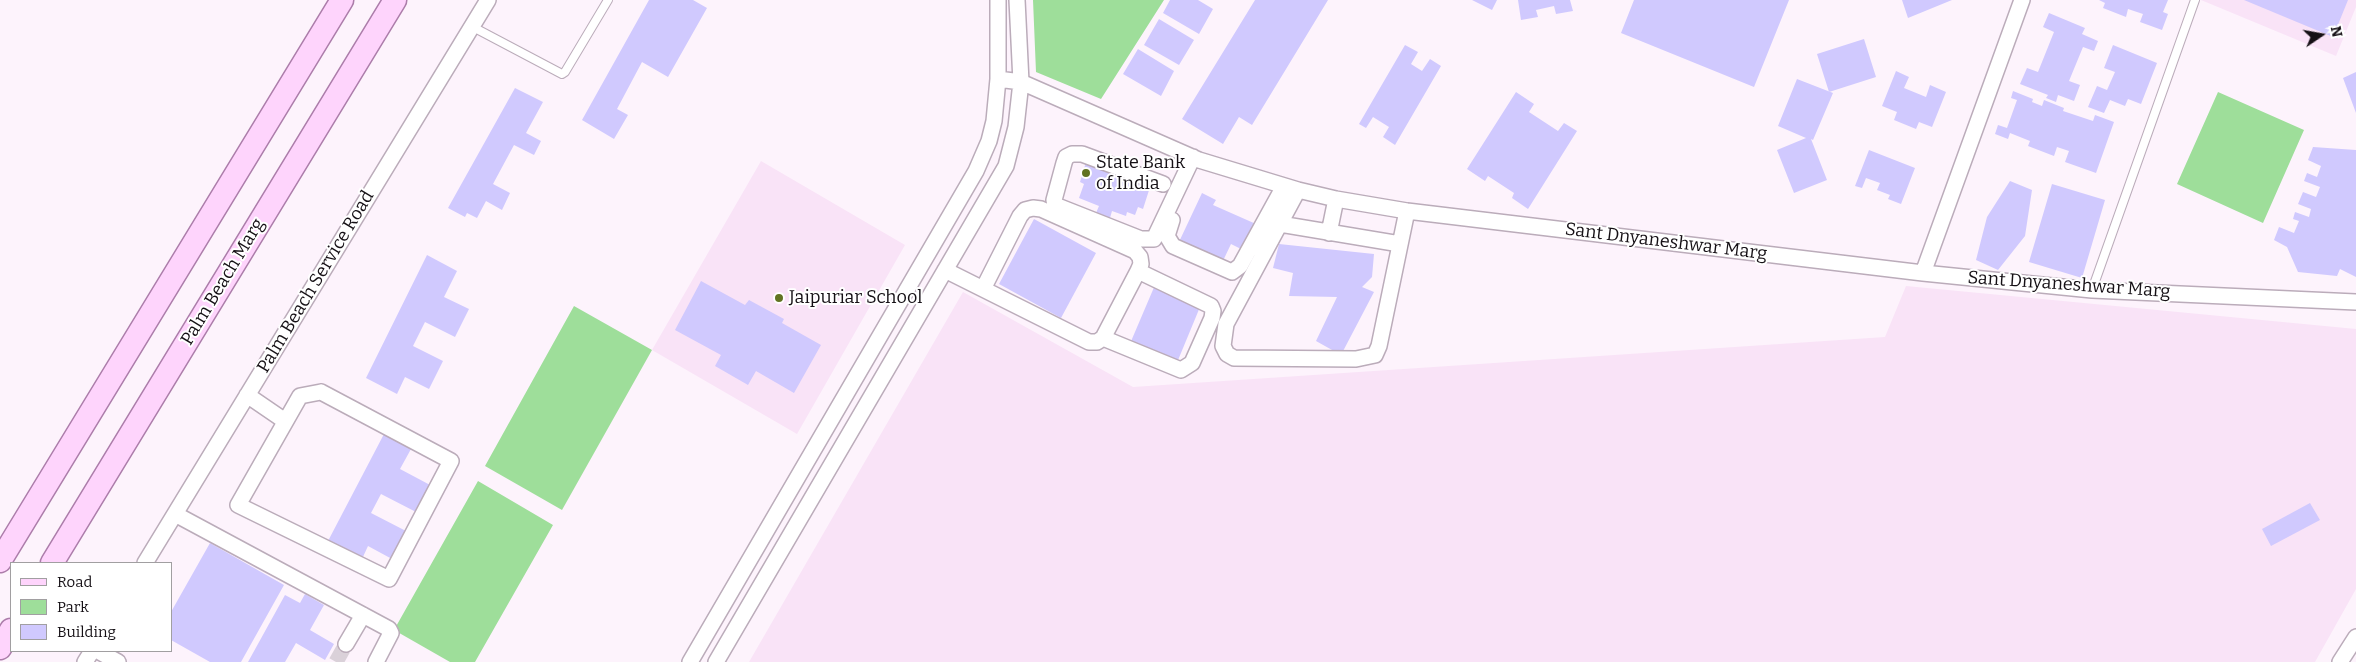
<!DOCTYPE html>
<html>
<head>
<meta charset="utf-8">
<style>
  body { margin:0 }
  #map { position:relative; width:2356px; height:662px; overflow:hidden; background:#fdf3fc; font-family:Bitter,serif }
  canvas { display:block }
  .legend { position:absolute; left:10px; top:562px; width:162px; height:90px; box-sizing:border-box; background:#fff; border:1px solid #a19fa1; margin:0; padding:6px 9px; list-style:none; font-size:15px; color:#151015 }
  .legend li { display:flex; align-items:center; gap:10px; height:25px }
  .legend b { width:25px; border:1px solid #a19fa1 }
  .north { position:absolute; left:2296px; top:10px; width:50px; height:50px; -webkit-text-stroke:4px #fff; paint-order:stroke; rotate:78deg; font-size:14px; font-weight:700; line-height:20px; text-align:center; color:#151015 }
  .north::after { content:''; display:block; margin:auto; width:18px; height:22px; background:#151015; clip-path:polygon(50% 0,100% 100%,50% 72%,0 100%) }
</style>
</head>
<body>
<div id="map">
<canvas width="2356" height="662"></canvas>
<ul class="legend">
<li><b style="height:6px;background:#fed4fc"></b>Road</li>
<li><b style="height:14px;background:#9ede9a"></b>Park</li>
<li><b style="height:14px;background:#d0c9fe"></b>Building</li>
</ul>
<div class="north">N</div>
</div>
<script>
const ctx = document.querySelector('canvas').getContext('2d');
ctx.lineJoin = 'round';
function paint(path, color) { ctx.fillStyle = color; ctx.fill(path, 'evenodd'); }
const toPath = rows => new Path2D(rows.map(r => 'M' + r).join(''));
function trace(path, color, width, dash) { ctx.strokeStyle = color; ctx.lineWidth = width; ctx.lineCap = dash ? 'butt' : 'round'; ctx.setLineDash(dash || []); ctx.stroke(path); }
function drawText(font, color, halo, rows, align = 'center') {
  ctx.font = font + ' Bitter,serif'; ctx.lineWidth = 4; ctx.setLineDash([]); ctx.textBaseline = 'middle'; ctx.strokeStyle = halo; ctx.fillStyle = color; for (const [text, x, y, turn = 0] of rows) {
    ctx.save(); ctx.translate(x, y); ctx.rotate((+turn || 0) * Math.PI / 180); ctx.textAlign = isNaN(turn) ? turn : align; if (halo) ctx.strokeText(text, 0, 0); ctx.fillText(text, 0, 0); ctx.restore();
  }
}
paint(toPath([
  [2201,0,2356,0,2356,7,2336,56],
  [761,161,905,245,797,434,652,350],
  [1906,286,2356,329,2356,589,2315,662,749,662,963,292,1133,387,1885,337]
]), '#f9e3f7');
paint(toPath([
  [1033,0,1164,0,1101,99,1036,72],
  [2218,92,2304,130,2263,223,2177,184],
  [574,306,652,350,562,510,485,466],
  [478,481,553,525,475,662,450,662,394,630]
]), '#9ede9a');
paint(toPath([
  [649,0,693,0,707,8,668,77,642,62,617,109,628,115,614,139,582,120],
  [1170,0,1198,0,1213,9,1199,34,1163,13],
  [1255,0,1328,0,1252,125,1239,117,1223,144,1182,119],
  [1472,0,1497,0,1492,10],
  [1518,0,1570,0,1573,11,1556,14,1554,6,1536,10,1538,17,1521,20],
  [1634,0,1789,0,1754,87,1621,33],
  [1902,0,1952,0,1908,18],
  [2099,0,2168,0,2163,12,2168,14,2162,30,2140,22,2143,14,2128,9,2126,17,2103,8,2105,3],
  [2244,0,2348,0,2333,37],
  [2049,13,2085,28,2082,34,2098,41,2094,51,2083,47,2069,81,2080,85,2074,101,2058,95,2056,102,2046,98,2048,95,2020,84,2027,68,2038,72,2054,32,2043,27],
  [1159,19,1194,40,1179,65,1144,45],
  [1864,39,1876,77,1829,92,1817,54],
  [1405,45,1418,52,1411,64,1422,71,1430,59,1441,66,1395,145,1383,137,1389,127,1373,117,1366,128,1359,124],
  [2113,45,2157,63,2141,104,2128,99,2125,106,2110,100,2104,113,2088,107,2097,86,2107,90,2115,72,2104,68],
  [1138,49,1174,71,1161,96,1123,74],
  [1896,71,1909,77,1904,88,1926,97,1930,85,1946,92,1932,127,1919,122,1916,129,1894,120,1897,112,1882,106],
  [2356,72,2356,113,2343,78],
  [1797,79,1833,93,1813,140,1811,139,1827,180,1794,193,1777,150,1806,138,1778,126],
  [515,88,543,102,526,133,541,141,534,155,514,145,493,184,510,193,502,210,486,201,477,218,467,213,465,217,448,208],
  [2013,91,2033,99,2032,102,2042,106,2044,100,2064,108,2063,111,2093,121,2095,115,2114,122,2096,173,2065,162,2069,151,2057,147,2054,156,2028,146,2030,141,2010,133,2008,139,1995,134,1998,125,2007,128,2017,100,2011,98],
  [1516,92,1534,104,1529,112,1558,131,1564,123,1577,131,1528,209,1512,198,1514,193,1488,176,1485,181,1467,169],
  [2313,147,2356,150,2356,277,2340,269,2337,276,2298,272,2287,247,2274,240,2279,227,2294,233,2299,221,2293,219,2295,212,2309,217,2311,209,2298,204,2303,192,2316,197,2320,187,2304,181,2307,173,2317,177,2321,166,2308,160],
  [1869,150,1915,168,1901,204,1888,199,1890,195,1877,190,1880,183,1866,178,1862,188,1855,186],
  [1086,162,1151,184,1143,209,1138,207,1135,215,1127,212,1126,216,1112,211,1110,218,1096,213,1099,206,1079,198,1084,184,1080,182],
  [2010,181,2032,190,2025,236,1998,270,1976,260,1987,217],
  [2052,184,2105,200,2082,278,2029,262],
  [1202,193,1216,200,1213,205,1256,224,1243,250,1231,244,1221,265,1178,244],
  [1034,219,1096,253,1061,318,999,284],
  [1279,244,1374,254,1372,277,1362,287,1374,292,1341,355,1316,341,1337,297,1289,296,1293,273,1273,268],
  [427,255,457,271,444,297,469,309,455,337,425,322,413,346,443,361,429,389,405,377,397,394,366,378],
  [701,281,745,305,749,300,784,319,782,323,821,345,794,393,756,371,748,385,715,366,721,355,675,330],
  [1155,285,1200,307,1176,365,1129,346],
  [384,434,411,449,400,469,432,486,418,513,381,494,371,513,406,531,392,559,368,546,362,559,328,541],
  [2310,503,2320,520,2271,546,2262,529],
  [210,543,284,585,241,662,210,662,171,640,171,612],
  [305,594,324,605,310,630,334,644,325,660,296,643,285,662,248,662,285,595,300,603]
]), '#d0c9fe');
trace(toPath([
  [336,662,346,644]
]), '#dad1d9', 15, [15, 8]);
const lane = toPath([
  [471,26,562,74,565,72,608,0],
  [2092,290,2195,0]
]);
const street = toPath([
  [998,79,1021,82,1199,160,1298,190,1336,199,1407,211,1923,273,2092,290,2356,302],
  [1163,184,1082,154,1072,154,1066,157,1064,163,1054,200,1055,205,1141,239,1154,239,1193,157],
  [1298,190,1226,324,1223,346,1227,354,1234,358,1356,359,1375,355,1379,346,1407,211],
  [1172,220,1167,236,1173,246,1232,272,1240,266,1284,186],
  [1280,224,1400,244],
  [1329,233,1336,199],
  [945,270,1089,342,1097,342,1103,338,1138,271,1141,264,1140,257,1135,251,1041,209,1033,208,1025,210,1020,216,983,289],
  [1923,273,2022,0],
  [1103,338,1181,370,1192,363,1212,318,1213,311,1211,306,1138,271],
  [321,392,451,461,389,579,238,505,300,396,321,392],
  [247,395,285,421],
  [175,514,389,629,391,633,376,662],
  [145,563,488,0],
  [346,644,363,615],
  [98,651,118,662],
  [85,662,92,651],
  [690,662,976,171,989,141,994,121,998,79,998,0],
  [716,662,1006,166,1016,127,1021,82,1017,0],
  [2340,662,2356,637]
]);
const primary = toPath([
  [0,561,342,0],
  [52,563,395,0],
  [0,648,11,630]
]);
trace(lane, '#bbacba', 10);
trace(street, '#bbacba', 18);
trace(primary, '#ac7daa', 25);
trace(lane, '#fff', 8);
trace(street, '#fff', 15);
trace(primary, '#fed4fc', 22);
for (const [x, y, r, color] of [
  [1086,173,5,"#617322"],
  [779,298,5,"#617322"]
]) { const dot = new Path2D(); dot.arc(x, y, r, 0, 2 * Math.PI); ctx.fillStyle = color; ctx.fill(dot); trace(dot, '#fff', 2); }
drawText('18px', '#151015', '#fff', [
  ["State Bank",1096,163],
  ["of India",1096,184],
  ["Jaipuriar School",789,298]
], 'left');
drawText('18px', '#151015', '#fff', [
  ["Sant Dnyaneshwar Marg",1666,242,7],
  ["Palm Beach Marg",223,282,-59],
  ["Palm Beach Service Road",316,282,-59],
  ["Sant Dnyaneshwar Marg",2069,285,4]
]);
</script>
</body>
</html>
